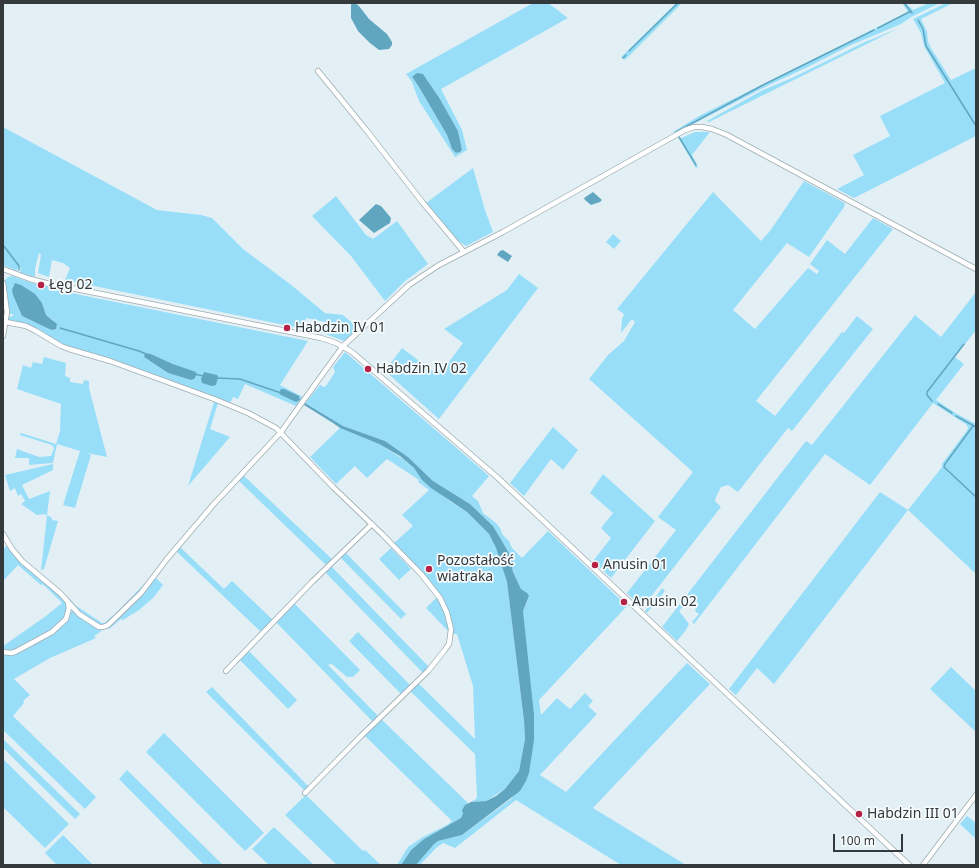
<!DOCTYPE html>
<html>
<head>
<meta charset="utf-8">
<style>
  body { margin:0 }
  #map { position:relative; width:979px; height:868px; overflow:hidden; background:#e2f0f5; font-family:"Noto Sans",sans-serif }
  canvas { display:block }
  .frame { position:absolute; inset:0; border:4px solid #34393b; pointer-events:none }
  .scale { position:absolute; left:833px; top:834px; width:70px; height:18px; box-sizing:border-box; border:2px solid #34393b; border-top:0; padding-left:5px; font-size:12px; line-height:14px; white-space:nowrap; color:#34393b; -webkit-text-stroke:3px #f6fbfd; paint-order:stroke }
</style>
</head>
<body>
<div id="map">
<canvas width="979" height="868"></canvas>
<div class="frame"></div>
<div class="scale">100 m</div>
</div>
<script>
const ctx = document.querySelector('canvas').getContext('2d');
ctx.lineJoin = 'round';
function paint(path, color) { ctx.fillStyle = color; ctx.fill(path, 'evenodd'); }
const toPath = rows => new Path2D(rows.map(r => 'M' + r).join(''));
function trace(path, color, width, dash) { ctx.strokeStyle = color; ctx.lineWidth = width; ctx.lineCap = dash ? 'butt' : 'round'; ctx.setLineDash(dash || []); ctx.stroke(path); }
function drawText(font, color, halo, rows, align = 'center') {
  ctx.font = font + ' "Noto Sans",sans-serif'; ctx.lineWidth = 3.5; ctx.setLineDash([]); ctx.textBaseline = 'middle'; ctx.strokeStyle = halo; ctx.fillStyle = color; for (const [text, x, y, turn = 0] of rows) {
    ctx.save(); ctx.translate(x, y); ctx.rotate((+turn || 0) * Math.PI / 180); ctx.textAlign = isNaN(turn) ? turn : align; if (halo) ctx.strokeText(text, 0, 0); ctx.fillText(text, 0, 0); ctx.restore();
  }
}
paint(toPath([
  [533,3,548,3,568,18,441,89,462,130,467,150,455,157,419,101,412,82,406,74],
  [423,74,440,99,458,131,462,151,460,152,456,153,452,149,447,135,419,87,412,78],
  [676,3,682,3,625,60,621,57],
  [902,3,906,3,913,10,929,3,940,3,911,17,901,24,849,46,810,66,767,86,695,123,675,133,673,132,699,116,908,12],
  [946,3,953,3,921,19,927,32,928,42,931,48,951,80,976,68,976,136,854,198,837,189,864,175,853,155,890,136,880,116,945,83,924,46,921,33,913,19],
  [899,28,709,122,707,121,763,90,792,78,865,42],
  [3,127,157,210,201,215,212,218,243,249,290,284,325,313,343,315,357,327,352,331,354,333,344,341,320,332,326,326,326,322,306,318,304,329,65,280,70,268,63,263,52,260,49,277,38,273,41,255,39,253,35,269,35,277,20,273,21,268,18,267,17,271,3,265],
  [695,132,710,132,692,155,698,167,696,168,679,139],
  [473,168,485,210,493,232,466,246,457,240,426,203],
  [804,181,845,203,844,207,809,257,787,243,733,310,755,329,808,268,817,274,819,271,810,264,827,240,845,254,873,218,893,229,756,401,775,416,842,332,844,333,857,316,873,329,792,431,788,428,738,492,728,485,721,487,716,497,715,501,721,507,642,608,627,593,676,530,658,517,693,472,589,379,608,355,624,341,635,322,632,319,621,333,622,319,624,314,617,309,713,192,761,241,770,231],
  [336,196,366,235,373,239,397,221,428,264,405,281,385,301,351,256,312,216],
  [613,234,621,241,614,249,606,242],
  [519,274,538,288,439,419,385,371,402,348,435,373,440,367,446,366,463,343,444,329,507,290],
  [12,276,32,283,56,288,56,290,308,341,280,385,303,397,296,406,245,384,238,399,233,397,230,403,66,347,9,320,9,317,13,316,13,314,9,314,4,281,8,277],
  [13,295,42,303,46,315,53,320,55,330,49,329,22,316],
  [145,353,151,354,173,364,197,373,197,375,196,377,191,380,168,373,144,357],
  [976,292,976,330,955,357,964,364,936,400,957,414,976,424,976,574,908,510,774,684,757,668,736,695,729,689,880,492,908,510,942,467,942,464,968,429,967,425,933,403,870,485,825,454,694,624,692,622,699,614,695,611,696,608,699,604,692,597,679,611,689,624,686,630,677,641,662,627,806,441,812,445,915,315,941,337],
  [345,352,489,476,472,496,478,501,483,513,496,523,500,528,502,534,509,541,512,548,522,558,548,531,627,606,539,700,541,715,557,698,570,709,585,693,593,701,588,706,597,714,540,775,566,792,687,663,710,684,593,808,686,865,621,865,516,800,455,848,443,843,436,848,420,865,416,865,433,844,438,841,462,835,511,799,526,781,523,611,529,597,521,589,513,572,509,553,493,526,470,504,433,481,408,457,385,441,343,426,305,403,320,385,324,387,326,386,335,372,333,367],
  [44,357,66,363,65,376,70,378,70,382,83,384,84,380,89,381,89,388,107,457,86,453,91,455,75,508,63,505,80,451,57,444,53,463,29,465,29,458,15,458,17,449,39,457,51,456,54,448,52,445,20,435,21,433,56,444,57,441,60,431,61,404,17,389,23,365,31,368,33,362,42,364],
  [214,402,218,403,210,429,230,437,188,486],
  [553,427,578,450,563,470,551,459,524,496,510,483],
  [340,428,379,444,403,459,414,468,422,480,451,502,467,512,489,534,496,548,507,582,524,721,525,739,519,771,514,778,505,789,486,801,471,802,476,799,477,797,475,754,410,691,418,683,475,739,473,686,457,634,453,634,452,621,447,608,436,590,394,543,413,526,402,515,429,490,418,482,419,480,387,459,367,478,355,466,336,484,310,457],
  [53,464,53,470,22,485,29,499,50,491,47,515,52,518,52,520,58,521,44,569,41,570,47,516,45,514,37,515,21,504,25,501,21,494,18,496,15,488,10,491,5,475],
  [603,474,655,521,611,578,593,561,611,538,601,528,613,513,590,493],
  [243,475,333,560,327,566,238,480],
  [7,546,16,557,63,598,68,608,67,613,61,623,52,631,13,651,5,651,3,650,3,646,46,616,62,603,46,587,42,584,41,585,18,565,4,580,3,579,3,549],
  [180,547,224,589,232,581,273,620,261,632,176,551],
  [391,548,411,569,399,580,379,559],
  [345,552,406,614,401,619,340,557],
  [331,566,429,667,423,673,325,572],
  [152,576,145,587,110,622,102,626,82,614,69,602,69,598,75,605,102,623,104,623,115,614],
  [155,577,163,585,153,598,139,610,123,620,121,619,109,629,107,628],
  [662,588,665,591,647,613,645,611],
  [437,597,440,600,448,621,449,632,426,608],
  [294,603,360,670,353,677,347,677,333,665,331,664,328,665,379,717,373,722,276,622],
  [73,611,102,631,94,636,96,638,50,658,14,679,30,695,23,701,24,703,13,716,96,797,85,809,3,730,3,654,45,638,66,622,70,612],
  [358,632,410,685,401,694,349,641],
  [248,650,297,700,288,709,239,659],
  [951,667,976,691,976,732,930,689],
  [212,687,309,787,305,791,206,692],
  [381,719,468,803,463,809,463,813,461,818,424,839,411,850,401,865,397,865,408,847,423,837,447,825,452,821,364,735],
  [164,733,264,833,245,851,146,752],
  [3,739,80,814,75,819,3,748],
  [3,759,69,824,45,848,3,807],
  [127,770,223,865,204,865,119,779],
  [306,795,363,851,365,850,381,865,337,865,285,815],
  [967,816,976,823,976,839,960,824],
  [274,827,314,865,269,865,252,849],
  [63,835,93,865,57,865,45,853]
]), '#98def9');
paint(toPath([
  [352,3,355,3,359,6,369,19,387,34,392,42,392,45,389,49,379,50,370,43,358,31,351,18,351,5],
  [417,73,423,74,440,99,458,131,462,150,460,152,456,153,452,149,447,135,419,87,412,77],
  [593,192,602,200,600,202,591,205,585,200,584,198],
  [376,204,381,206,391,218,390,223,374,233,359,220],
  [503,250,512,256,508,262,497,255,500,251],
  [15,283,21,285,35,294,42,303,46,315,57,324,56,329,53,330,49,329,22,316,13,295,12,290],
  [145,353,151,354,173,364,196,372,197,375,194,379,191,380,168,373,144,357],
  [204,372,217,375,218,377,216,385,212,386,202,383,201,379],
  [281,389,284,389,297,395,299,396,300,400,296,402,281,395,279,393],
  [305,403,343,426,385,441,408,457,433,481,470,504,493,526,509,553,513,572,521,589,527,593,529,596,523,611,534,715,534,740,529,773,526,781,520,791,462,835,438,841,434,844,416,865,401,865,411,850,424,839,461,818,463,813,462,810,465,805,471,802,486,801,496,796,505,789,519,771,525,739,524,721,507,582,496,548,489,534,467,512,431,488,422,480,414,468,400,456,379,444,340,428,333,423,304,405]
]), '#61a6c0');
trace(toPath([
  [904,3,912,13],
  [918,20,923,29,926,46,976,126],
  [878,28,911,11],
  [629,51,678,3],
  [623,58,626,55],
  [676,132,763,85,874,30],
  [679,137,696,165],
  [3,245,19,266,19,270],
  [60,328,139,351,146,354],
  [195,374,203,376],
  [217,378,240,379,281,393],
  [932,401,927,395,927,392,964,344],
  [938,404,952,413],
  [956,416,976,427],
  [973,426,945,464,944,467,976,497]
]), '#61a6c0', 1.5);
const minor = toPath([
  [318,71,367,131,423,203,464,252],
  [3,269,30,279,46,283,321,338,336,343,352,352,498,478,909,865],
  [3,283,7,312,3,336],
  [6,322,26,326,36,331,61,346,69,349,110,361,214,399,248,413,276,428,333,487,382,534,421,574,440,598,447,613,451,629,449,644,444,651,428,671,361,736,305,793],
  [3,534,12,549,22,561,60,593,79,614,99,627,103,627,108,625,141,593,167,559,213,505,281,432,301,404,343,346,409,285,439,265,503,232,685,130,694,127,702,127,712,129,727,135,976,269],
  [3,652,11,653,15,652,52,632,66,619,69,608,68,603],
  [226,671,312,582,372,524],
  [923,865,976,795]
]);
trace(minor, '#9eabb0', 6);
trace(minor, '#fff', 4.5);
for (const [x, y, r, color] of [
  [41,285,4,"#b42245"],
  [287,328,4,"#b42245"],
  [368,369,4,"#b42245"],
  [595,565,4,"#b42245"],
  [429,569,4,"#b42245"],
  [624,602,4,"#b42245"],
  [859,814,4,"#b42245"]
]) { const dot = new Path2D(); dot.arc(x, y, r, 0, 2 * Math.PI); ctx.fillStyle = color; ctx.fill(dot); trace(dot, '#f6fbfd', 1.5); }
drawText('14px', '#34393b', '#f6fbfd', [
  ["Łęg 02",49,285],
  ["Habdzin IV 01",295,328],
  ["Habdzin IV 02",376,369],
  ["Pozostałość",437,561],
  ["wiatraka",437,577],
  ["Anusin 01",603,565],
  ["Anusin 02",632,602],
  ["Habdzin III 01",867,814]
], 'left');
</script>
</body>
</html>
